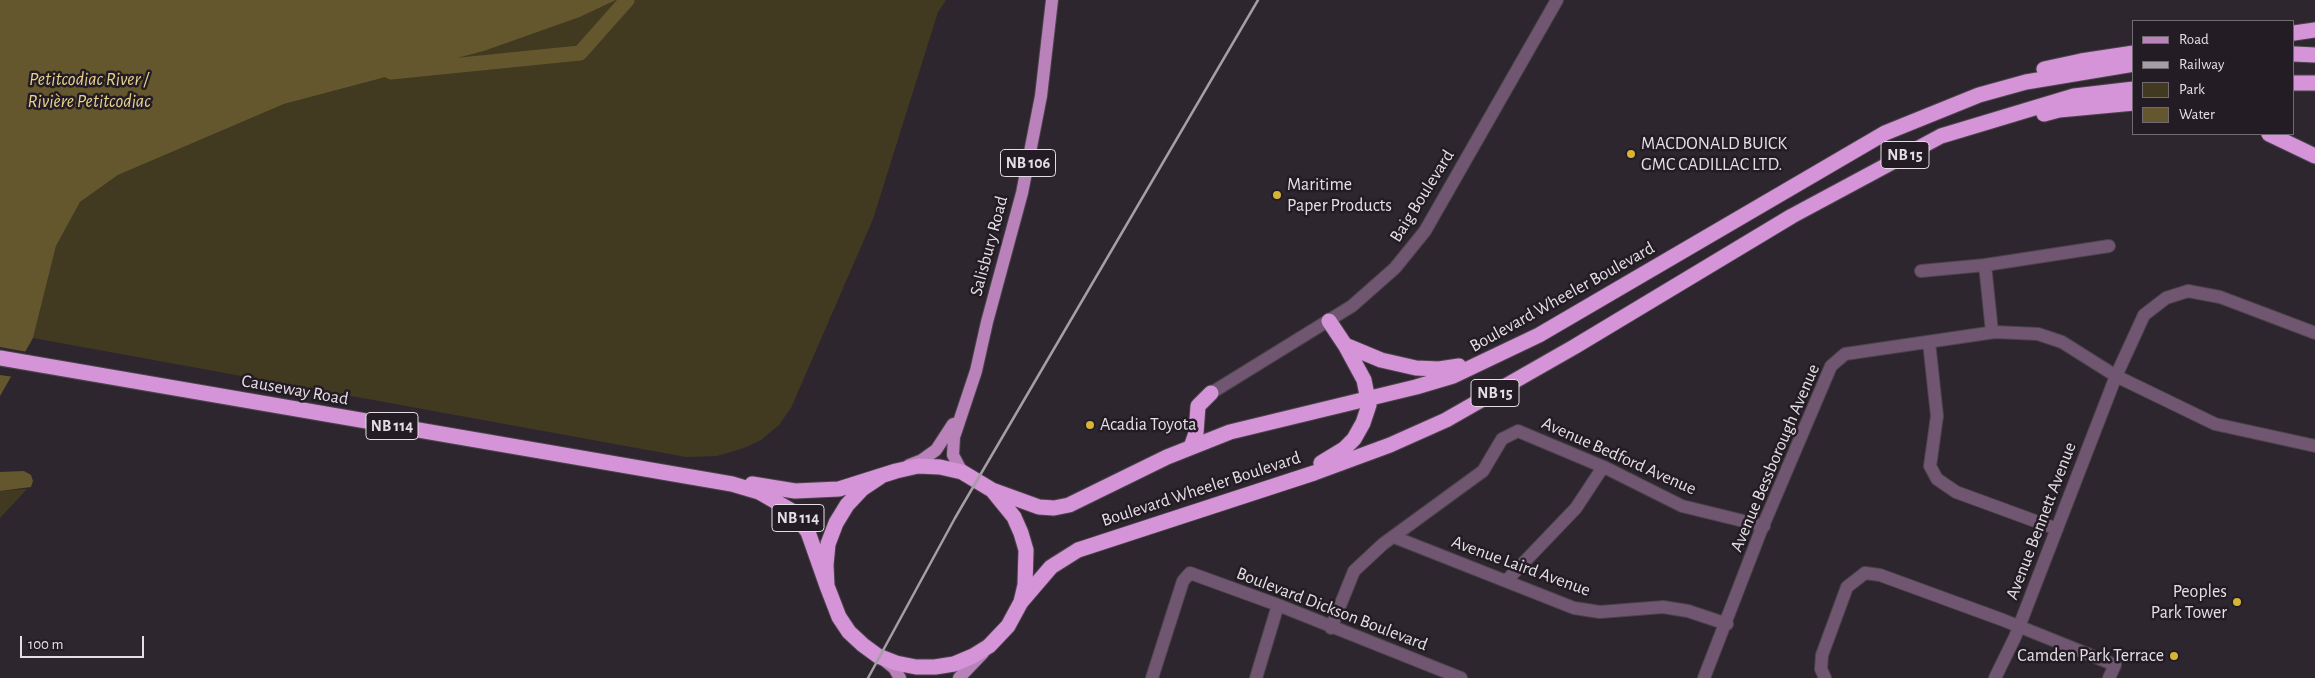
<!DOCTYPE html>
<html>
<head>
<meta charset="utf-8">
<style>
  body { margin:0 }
  #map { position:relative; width:2315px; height:678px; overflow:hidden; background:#2e262e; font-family:"Alegreya Sans",sans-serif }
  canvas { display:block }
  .legend { position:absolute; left:2132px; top:20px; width:162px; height:115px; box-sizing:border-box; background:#241c24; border:1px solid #716a71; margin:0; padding:6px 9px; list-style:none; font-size:15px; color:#e4dfe5 }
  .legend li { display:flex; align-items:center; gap:10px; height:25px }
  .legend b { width:25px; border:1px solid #716a71 }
  .scale { position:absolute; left:20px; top:636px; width:124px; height:22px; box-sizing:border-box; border:2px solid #e4dfe5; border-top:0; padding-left:6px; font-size:15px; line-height:18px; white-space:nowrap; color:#e4dfe5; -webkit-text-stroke:4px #241c24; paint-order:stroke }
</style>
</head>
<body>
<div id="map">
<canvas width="2315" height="678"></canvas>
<ul class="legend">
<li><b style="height:6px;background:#b982bb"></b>Road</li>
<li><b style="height:6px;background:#a49ea5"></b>Railway</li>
<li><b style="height:14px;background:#423a20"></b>Park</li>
<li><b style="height:14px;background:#64572e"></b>Water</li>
</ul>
<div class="scale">100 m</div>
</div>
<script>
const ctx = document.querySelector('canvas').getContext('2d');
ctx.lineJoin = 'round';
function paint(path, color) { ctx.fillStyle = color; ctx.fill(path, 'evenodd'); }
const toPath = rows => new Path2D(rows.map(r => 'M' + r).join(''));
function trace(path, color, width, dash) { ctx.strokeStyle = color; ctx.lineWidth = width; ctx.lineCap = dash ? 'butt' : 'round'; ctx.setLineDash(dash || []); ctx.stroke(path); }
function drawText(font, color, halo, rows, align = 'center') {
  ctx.font = font + ' "Alegreya Sans",sans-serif'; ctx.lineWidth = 5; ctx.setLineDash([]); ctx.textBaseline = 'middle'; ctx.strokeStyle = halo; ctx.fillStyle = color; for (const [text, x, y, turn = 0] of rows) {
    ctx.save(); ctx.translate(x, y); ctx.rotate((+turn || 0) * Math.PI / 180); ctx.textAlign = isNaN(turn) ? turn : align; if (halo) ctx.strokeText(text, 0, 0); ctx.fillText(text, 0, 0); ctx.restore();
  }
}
paint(toPath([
  [616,0,946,0,938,12,873,219,791,408,779,425,761,440,744,448,717,456,686,457,33,338,56,246,80,202,118,175,284,104,484,51,580,17],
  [27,489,0,518,0,491]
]), '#423a20');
paint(toPath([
  [0,0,616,0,580,17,484,51,284,104,118,175,80,202,56,246,33,338,0,396],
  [24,471,31,475,33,481,31,487,0,491,0,472]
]), '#64572e');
paint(toPath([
  [0,347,28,352,14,377,0,375]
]), '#2e262e');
trace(toPath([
  [391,72,580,53,627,0]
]), '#64572e', 15);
const minor = toPath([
  [1985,265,1992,332],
  [1921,271,1985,265,2109,246],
  [1929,342,1937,416,1930,466,1937,479,1956,492,2057,529],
  [1211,393,1352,306,1395,268,1425,231,1557,0],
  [1394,537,1574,608,1600,612,1663,607,1688,611,1727,624],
  [1507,580,1576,508,1603,467],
  [1331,628,1354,571,1383,544,1483,471,1502,439,1518,431,1606,468,1682,506,1764,526],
  [1152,678,1183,581,1190,573,1278,605,1461,678],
  [1256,678,1278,605],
  [1704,678,1760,533,1831,366,1845,354,1995,332,2038,334,2062,342,2116,376,2215,424,2315,446],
  [1825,678,1821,669,1822,655,1847,587,1865,573,1880,575,2003,620,2115,665,2109,678],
  [1995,678,2015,637,2116,376,2144,315,2166,298,2188,291,2220,297,2315,333]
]);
const major = toPath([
  [909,465,922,460,936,450,953,424],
  [962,472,953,455,954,437,976,371,987,322,1022,193,1041,96,1052,0],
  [884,660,894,668,900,678],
  [959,678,983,653]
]);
const highway = toPath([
  [2294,33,2315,30],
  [2294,54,2315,55],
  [2044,69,2081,61,2134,53],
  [2294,83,2315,83],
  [2044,114,2059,110,2134,103],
  [2269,134,2315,156],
  [1345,345,1381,360,1416,368,1439,369,1459,366],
  [0,358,732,484,759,492,792,511,808,532,827,586],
  [1191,447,1196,433,1198,406,1211,393],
  [1321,463,1344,449,1354,439,1363,423,1369,405,1364,380,1345,345,1329,321],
  [752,484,795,491,839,489,896,471,918,466,940,467,962,472,992,490,1014,517,1021,533,1026,550,1025,585,1021,602,1008,626,989,646,973,656,954,664,935,667,916,667,896,663,878,656,863,645,849,632,839,617,827,586,826,565,828,544,836,523,847,505,862,489,880,477],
  [992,490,1039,507,1054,508,1069,505,1167,457,1230,432,1416,387,1453,376,1539,335,1885,133,1979,95,2026,82,2134,64],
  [1021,602,1051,567,1078,550,1314,473,1390,445,1446,420,1574,347,1792,216,1941,136,2074,96,2134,89]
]);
trace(minor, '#4b444b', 14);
trace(major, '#4b444b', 14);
trace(highway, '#4b444b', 17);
trace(minor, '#715672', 12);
trace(major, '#b982bb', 12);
trace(highway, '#d593d8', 15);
trace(toPath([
  [868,678,955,518,1258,0]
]), '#a49ea5', 2.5);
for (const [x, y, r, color] of [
  [1631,154,5,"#d8b434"],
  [1277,195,5,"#d8b434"],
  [1090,425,5,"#d8b434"],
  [2237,602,5,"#d8b434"],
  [2174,656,5,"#d8b434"]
]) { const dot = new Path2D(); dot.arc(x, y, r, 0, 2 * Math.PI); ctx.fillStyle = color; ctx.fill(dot); trace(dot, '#241c24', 2); }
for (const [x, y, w] of [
  [1905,155,48],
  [1028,163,55],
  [1495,393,48],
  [392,426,52],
  [798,518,52]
]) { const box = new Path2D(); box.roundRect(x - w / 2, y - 13.5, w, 27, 4); ctx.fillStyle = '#241c24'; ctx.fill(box); trace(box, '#e4dfe5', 1); }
drawText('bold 16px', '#e4dfe5', null, [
  ["NB 15",1905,155],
  ["NB 106",1028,163],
  ["NB 15",1495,393],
  ["NB 114",392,426],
  ["NB 114",798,518]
]);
drawText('18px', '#e4dfe5', '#241c24', [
  ["MACDONALD BUICK",1641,144],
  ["GMC CADILLAC LTD.",1641,165],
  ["Maritime",1287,185],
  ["Paper Products",1287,206],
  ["Acadia Toyota",1100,425],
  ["Peoples",2227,592,"right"],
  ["Park Tower",2227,613,"right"],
  ["Camden Park Terrace",2164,656,"right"]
], 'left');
drawText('18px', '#e4dfe5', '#241c24', [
  ["Baig Boulevard",1422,196,-58],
  ["Salisbury Road",989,246,-75],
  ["Boulevard Wheeler Boulevard",1562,297,-29],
  ["Causeway Road",295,390,10],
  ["Avenue Bedford Avenue",1619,456,24],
  ["Avenue Bessborough Avenue",1775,458,-67],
  ["Boulevard Wheeler Boulevard",1201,489,-18],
  ["Avenue Bennett Avenue",2041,521,-69],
  ["Avenue Laird Avenue",1521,566,20],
  ["Boulevard Dickson Boulevard",1332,609,21]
]);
drawText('italic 19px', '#e9d38e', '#241c24', [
  ["Petitcodiac River /",89,79],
  ["Rivière Petitcodiac",89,101]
]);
</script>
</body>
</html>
